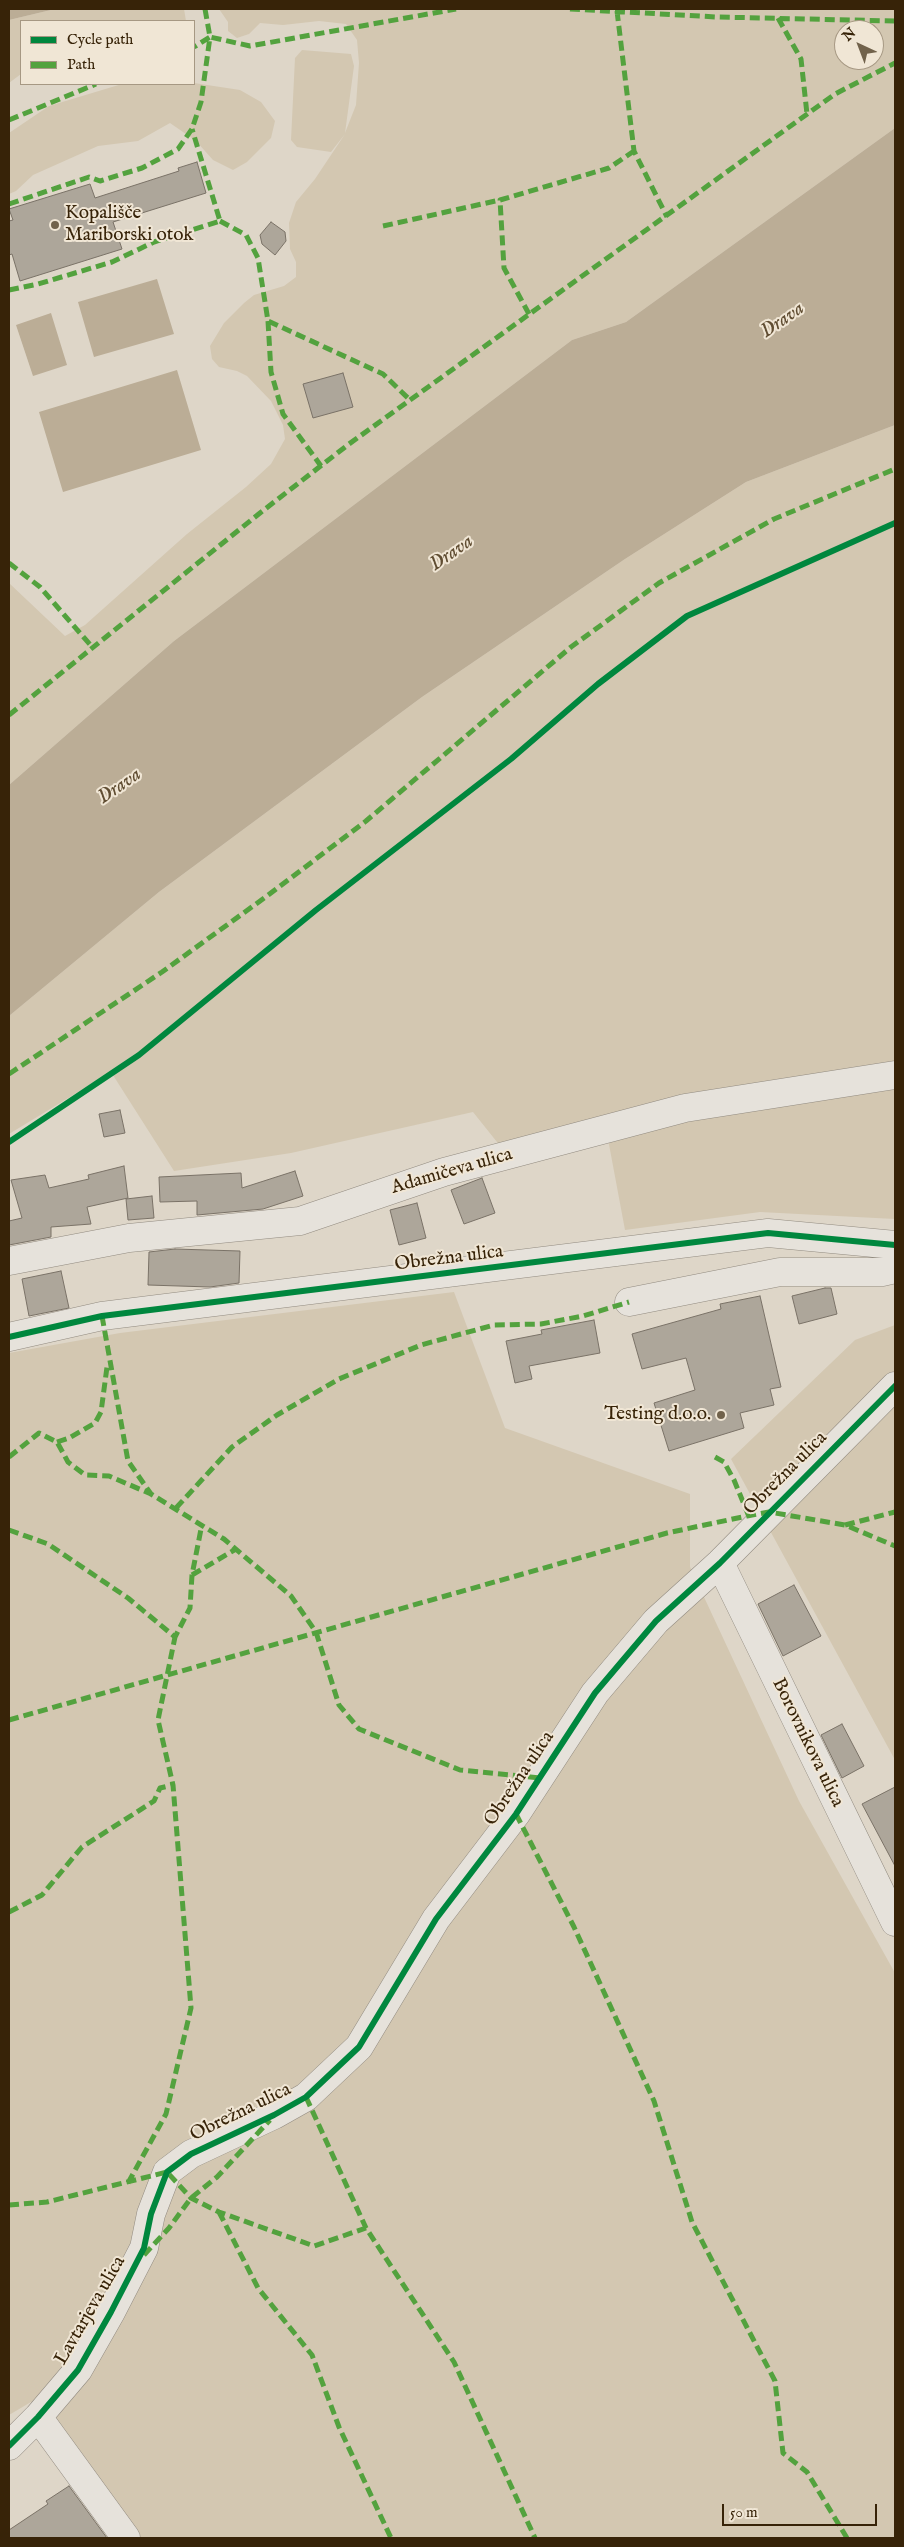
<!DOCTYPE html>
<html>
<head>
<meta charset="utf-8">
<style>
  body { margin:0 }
  #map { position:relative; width:904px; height:2547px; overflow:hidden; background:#ded6c8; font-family:"IM FELL English",serif }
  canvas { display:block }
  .frame { position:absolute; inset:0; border:10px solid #372308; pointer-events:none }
  .legend { position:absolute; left:20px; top:20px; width:175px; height:65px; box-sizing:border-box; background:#f0e6d5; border:1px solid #a69883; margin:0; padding:6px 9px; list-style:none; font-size:15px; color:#372308 }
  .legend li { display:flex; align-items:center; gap:10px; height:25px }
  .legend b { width:25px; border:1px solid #a69883 }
  .north { position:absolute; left:834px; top:20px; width:50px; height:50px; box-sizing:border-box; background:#f0e6d5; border:1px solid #a69883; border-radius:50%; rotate:317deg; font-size:14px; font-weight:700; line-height:20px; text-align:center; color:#372308 }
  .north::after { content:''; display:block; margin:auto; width:18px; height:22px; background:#71624b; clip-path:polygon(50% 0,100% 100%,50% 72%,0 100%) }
  .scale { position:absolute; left:722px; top:2504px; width:155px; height:22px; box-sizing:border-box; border:2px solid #372308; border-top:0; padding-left:6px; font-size:15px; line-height:18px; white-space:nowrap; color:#372308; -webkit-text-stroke:4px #f0e6d5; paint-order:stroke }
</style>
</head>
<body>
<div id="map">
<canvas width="904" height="2547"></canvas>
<div class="frame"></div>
<ul class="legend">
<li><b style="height:6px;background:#00873e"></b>Cycle path</li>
<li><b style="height:6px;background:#53a23e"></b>Path</li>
</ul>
<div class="north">N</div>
<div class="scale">50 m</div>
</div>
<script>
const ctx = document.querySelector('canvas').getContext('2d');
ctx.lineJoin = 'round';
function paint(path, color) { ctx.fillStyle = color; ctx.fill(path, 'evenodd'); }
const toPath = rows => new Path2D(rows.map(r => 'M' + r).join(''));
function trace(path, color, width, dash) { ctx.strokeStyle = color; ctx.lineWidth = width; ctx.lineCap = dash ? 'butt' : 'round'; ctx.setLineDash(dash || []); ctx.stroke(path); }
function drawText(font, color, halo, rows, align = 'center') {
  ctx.font = font + ' "IM FELL English",serif'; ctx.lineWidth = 4; ctx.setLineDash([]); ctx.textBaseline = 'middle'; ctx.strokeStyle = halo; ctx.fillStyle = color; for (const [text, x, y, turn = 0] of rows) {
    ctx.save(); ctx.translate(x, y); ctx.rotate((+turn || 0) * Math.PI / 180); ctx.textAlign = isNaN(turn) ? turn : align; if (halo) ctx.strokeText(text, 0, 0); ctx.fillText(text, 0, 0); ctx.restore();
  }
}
paint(toPath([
  [55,9,184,9,186,21,21,21,21,74,9,83,9,20],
  [219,9,895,9,895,128,626,322,572,340,174,641,9,785,9,583,65,636,85,625,187,534,246,487,271,464,285,439,283,425,271,401,247,376,237,371,219,367,212,359,210,346,224,323,244,303,254,295,284,286,296,277,296,262,290,249,289,223,296,202,315,179,345,134,331,152,297,147,291,140,295,58,302,50,351,54,354,66,345,133,356,105,359,63,357,40,346,24,319,21,283,25,260,23,249,34,237,38,228,31,228,22],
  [844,30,874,30,874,60,844,60],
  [194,83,240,90,261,102,275,121,271,138,247,162,233,170,213,160,196,141,170,123,138,141,98,146,33,175,16,191,9,194,9,133,49,106,122,84],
  [895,425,895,1219,760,1212,625,1230,605,1123,501,1147,473,1112,291,1153,174,1171,111,1072,9,1134,9,1016,159,892,422,697,625,559,746,482],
  [454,1292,505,1428,690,1494,690,1567,799,1801,895,1973,895,2538,132,2538,31,2402,9,2415,9,1353,120,1333],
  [895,1325,895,1760,731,1459,855,1340]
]), '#d3c7b1');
paint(toPath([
  [9,9,55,9,9,20],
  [895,128,895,425,746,482,625,559,422,697,159,892,9,1016,9,785,174,641,572,340,626,322],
  [157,279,174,334,94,357,78,302],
  [51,313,67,365,33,376,16,325],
  [177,370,201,450,63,492,39,412]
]), '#bbad96');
const building = toPath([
  [197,162,206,193,113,222,122,249,20,281,12,254,9,255,9,221,13,220,9,209,90,184,95,198,179,171,178,168,197,162],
  [271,222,285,232,286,241,275,255,262,244,260,235,271,222],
  [343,373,353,407,313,418,303,384,343,373],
  [120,1110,125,1133,104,1137,99,1114,120,1110],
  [124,1166,128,1198,87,1207,91,1224,51,1227,51,1237,9,1245,9,1221,22,1218,11,1180,45,1175,49,1188,89,1179,88,1175,124,1166],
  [295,1171,303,1196,263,1209,197,1215,197,1201,160,1202,159,1177,241,1173,242,1188,295,1171],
  [482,1178,495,1213,464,1224,451,1190,482,1178],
  [152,1196,154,1218,128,1220,126,1199,152,1196],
  [417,1203,426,1238,399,1245,390,1210,417,1203],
  [175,1249,240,1251,239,1283,210,1287,148,1285,149,1252,175,1249],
  [61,1271,69,1308,29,1316,22,1279,61,1271],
  [825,1288,831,1288,837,1314,799,1324,792,1296,825,1288],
  [760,1296,781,1387,770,1389,774,1405,740,1413,744,1428,669,1451,654,1403,695,1390,686,1358,642,1369,632,1334,721,1309,720,1304,760,1296],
  [594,1320,600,1353,529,1366,532,1379,515,1383,506,1341,542,1334,541,1330,594,1320],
  [794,1585,821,1636,783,1656,758,1604,794,1585],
  [842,1724,864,1766,842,1778,821,1735,842,1724],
  [895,1787,895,1866,862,1804,895,1787],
  [69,2486,107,2538,9,2538,9,2530,48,2504,46,2501,69,2486]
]);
paint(building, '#ada69a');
trace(building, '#7a7267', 1);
const minor = toPath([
  [9,1261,129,1238,300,1221,444,1172,685,1108,895,1075],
  [629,1302,780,1272,882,1272,895,1269],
  [9,1337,102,1316,768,1233,895,1245],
  [720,1563,895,1922],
  [38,2417,126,2538],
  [9,2446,38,2417,78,2370,111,2312,144,2248,151,2214,167,2172,191,2154,274,2115,306,2097,359,2047,436,1919,516,1814,595,1693,656,1621,720,1563,895,1386]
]);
trace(minor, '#928b80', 29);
trace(minor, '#e6e2db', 28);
trace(toPath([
  [205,9,210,37,250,46,456,9],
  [570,9,717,17,895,21],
  [617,11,634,151,667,217],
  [778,18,801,59,807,114],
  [9,120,96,84],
  [9,204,89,177,100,181,142,168,178,149,192,129,201,102,210,37,194,47],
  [220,221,246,235,258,258,268,321,383,374,410,400],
  [383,226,500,200],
  [9,290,38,284,112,262,154,242,220,221,192,129],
  [529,314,504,268,500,200,609,168,634,151],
  [268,321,271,372,283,414,321,466],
  [9,563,40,587,93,648],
  [9,715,260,513,349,444,835,94,895,63],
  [9,1074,162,972,267,896,366,821,571,647,659,583,774,519,895,469],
  [102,1316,128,1461,151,1494,224,1539,291,1596,316,1632,339,1705,359,1729,460,1770,541,1778],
  [57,1442,69,1438,95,1423,101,1412,107,1367],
  [9,1457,39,1433,57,1442,68,1462,85,1475,109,1476,151,1494],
  [715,1457,724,1462,734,1480,750,1519],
  [176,1508,232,1447,277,1415,339,1379,421,1345,494,1325,541,1324,583,1316,629,1302],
  [845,1525,895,1512],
  [9,1530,48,1544,128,1598,175,1637,190,1608,192,1575,202,1524],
  [192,1575,236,1549],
  [9,1720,667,1533,747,1516,769,1512,845,1525,895,1546],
  [516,1814,574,1927,654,2101,692,2222,775,2381,783,2453,807,2472,847,2538],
  [9,1912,42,1895,82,1847,154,1801,160,1788,173,1785],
  [306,2097,366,2228],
  [128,2183,166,2114,191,2008,173,1785,158,1720,175,1637],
  [9,2205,47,2202,167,2172,191,2198,219,2212,314,2246,366,2228,454,2362,535,2538],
  [219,2212,258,2288,312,2355,339,2427,391,2538],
  [144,2255,169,2228,191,2198,217,2177,270,2120]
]), '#53a23e', 5, [10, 5]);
trace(toPath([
  [9,1142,139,1055,316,910,511,759,598,684,687,616,895,523],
  [9,1337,102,1316,768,1233,895,1245],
  [9,2446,38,2417,78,2370,111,2312,144,2248,151,2214,167,2172,191,2154,274,2115,306,2097,359,2047,436,1919,516,1814,595,1693,656,1621,720,1563,895,1386]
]), '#00873e', 6);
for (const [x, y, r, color] of [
  [55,225,5,"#71624b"],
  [721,1415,5,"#71624b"]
]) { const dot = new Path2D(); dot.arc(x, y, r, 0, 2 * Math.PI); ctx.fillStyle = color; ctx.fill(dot); trace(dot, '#f0e6d5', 2); }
drawText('19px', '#372308', '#f0e6d5', [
  ["Kopališče",65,214],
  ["Mariborski otok",65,236],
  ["Testing d.o.o.",711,1415,"right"]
], 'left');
drawText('19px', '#372308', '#f0e6d5', [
  ["Adamičeva ulica",452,1172,-16],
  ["Obrežna ulica",449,1259,-7],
  ["Obrežna ulica",786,1474,-45],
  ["Borovnikova ulica",807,1743,64],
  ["Obrežna ulica",520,1779,-56],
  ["Obrežna ulica",241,2113,-26],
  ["Lavtarjeva ulica",91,2311,-60]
]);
drawText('italic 20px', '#604d32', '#f0e6d5', [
  ["Drava",783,321,-35],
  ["Drava",452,554,-35],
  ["Drava",120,787,-35]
]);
</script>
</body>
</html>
